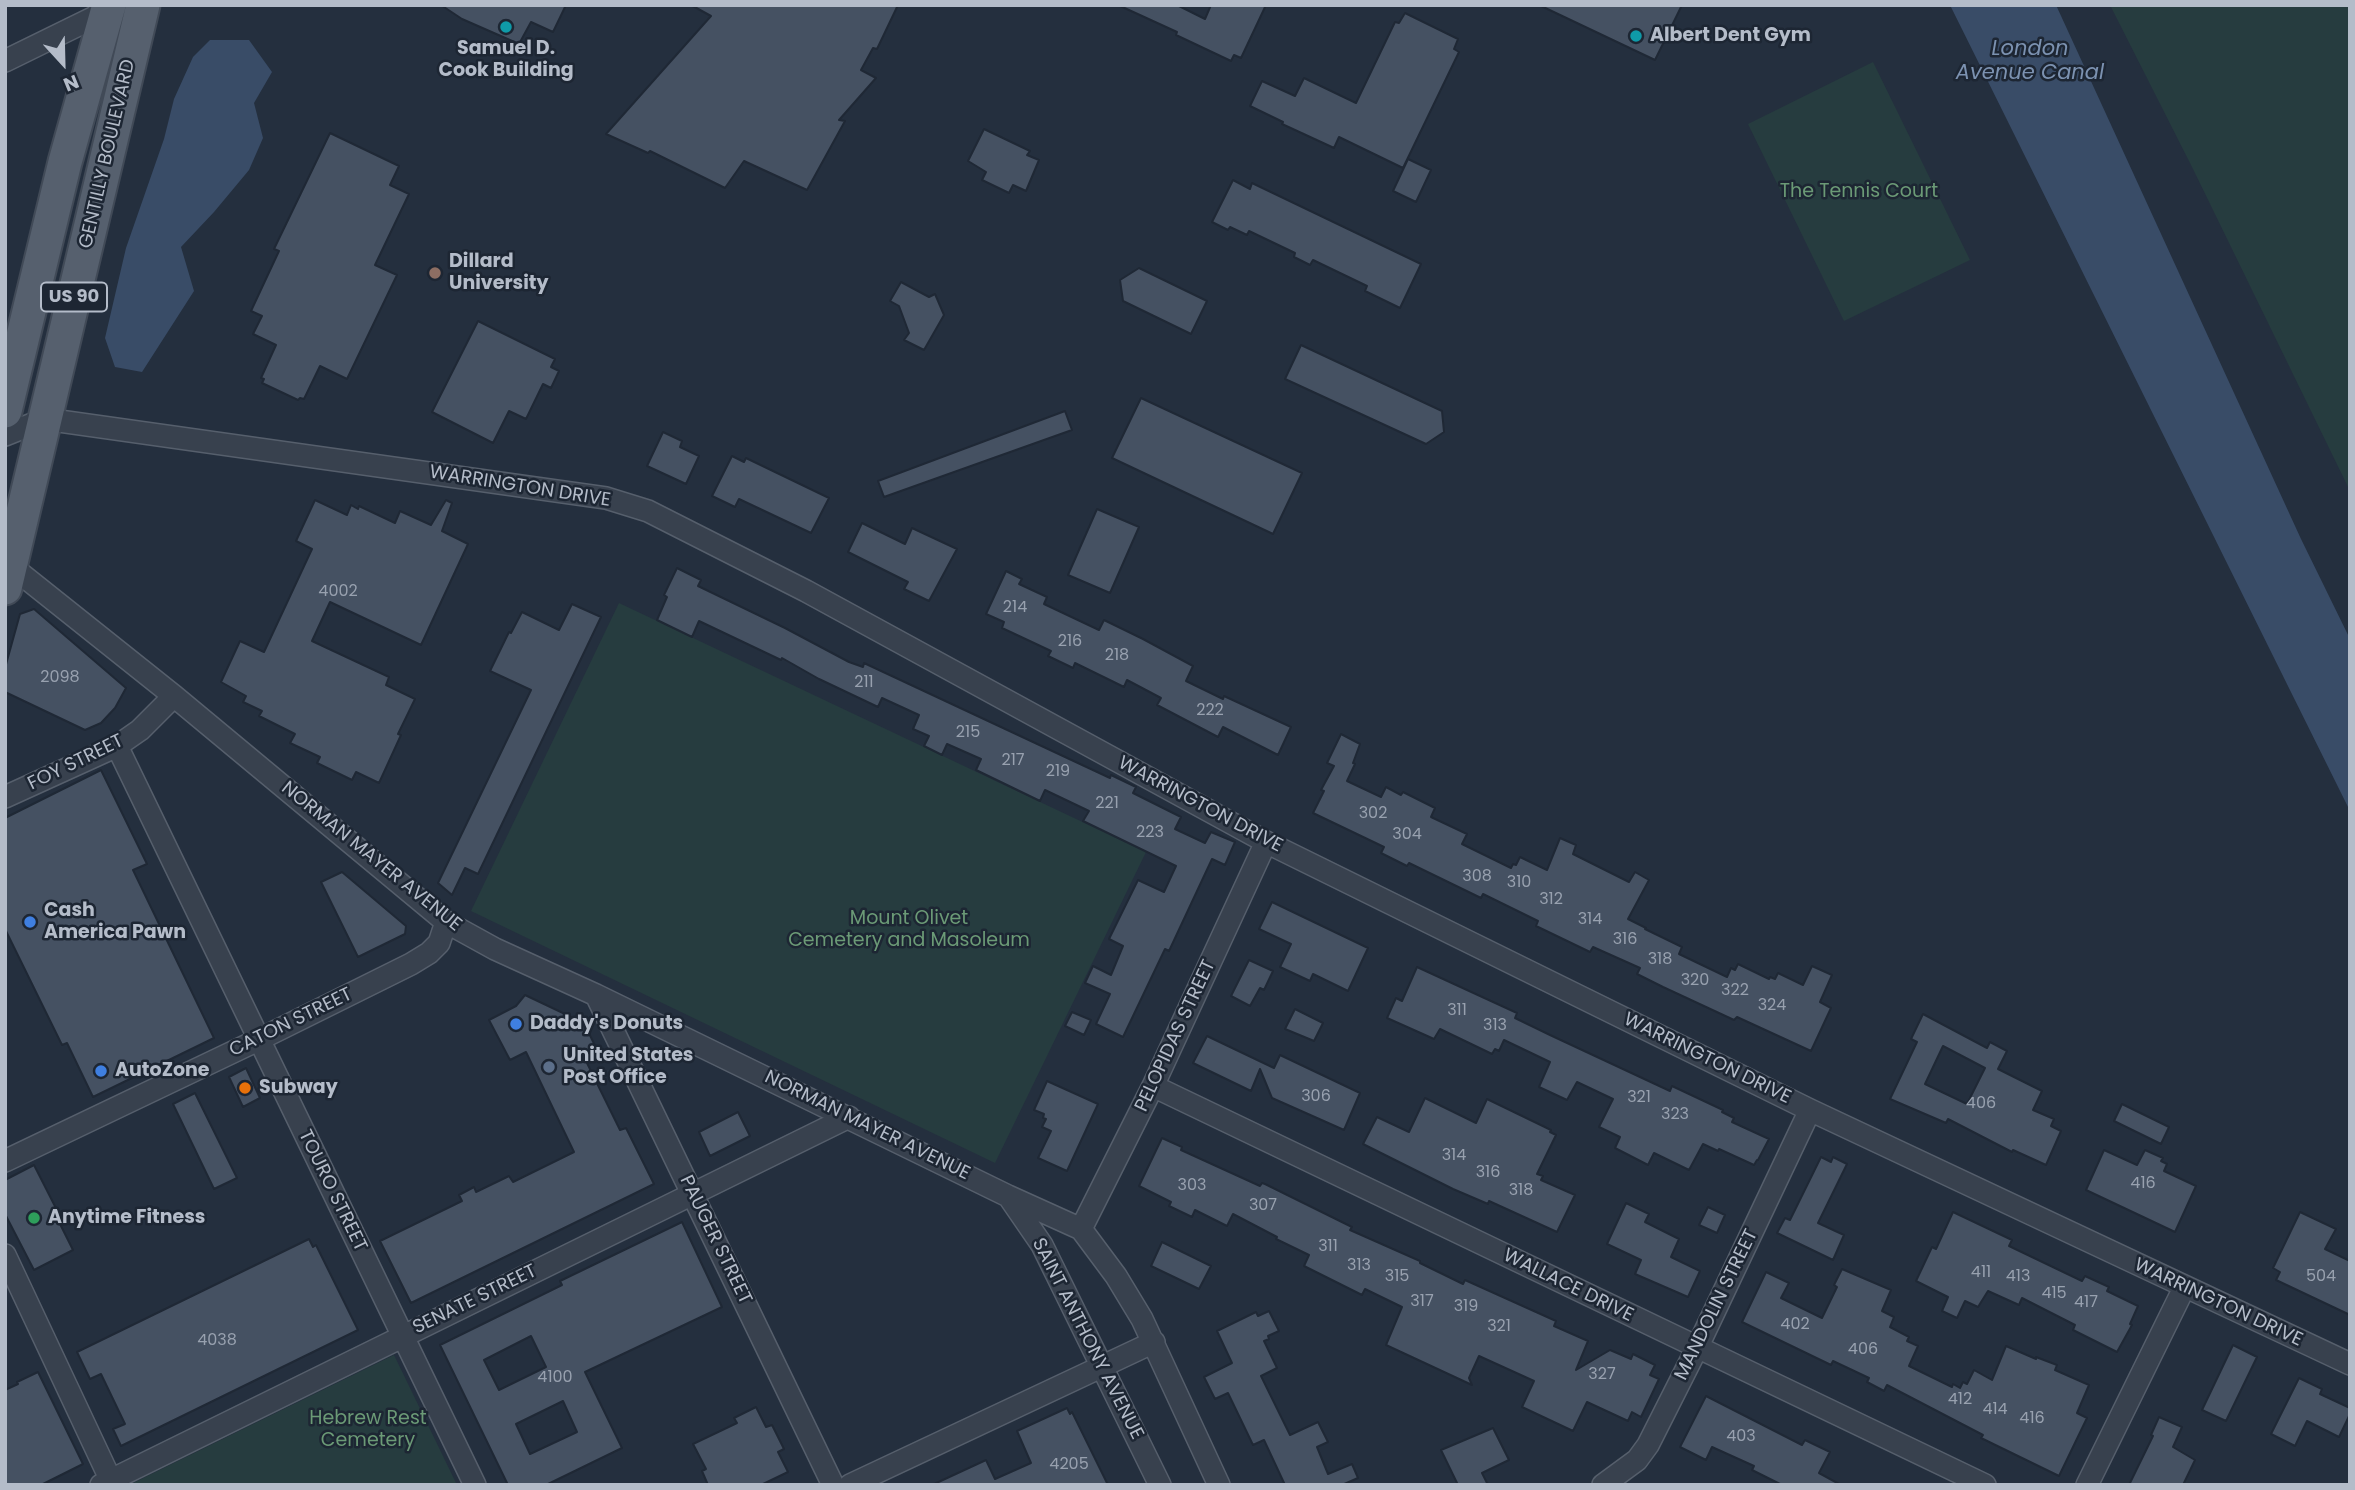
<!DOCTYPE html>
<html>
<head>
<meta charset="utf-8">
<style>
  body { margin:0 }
  #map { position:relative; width:2355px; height:1490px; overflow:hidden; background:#242f3e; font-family:Poppins,sans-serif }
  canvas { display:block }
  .frame { position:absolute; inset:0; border:7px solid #b4bcc9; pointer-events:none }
  .north { position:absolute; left:28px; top:28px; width:70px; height:70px; -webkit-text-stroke:5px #1d2633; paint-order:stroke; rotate:158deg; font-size:19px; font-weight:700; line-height:28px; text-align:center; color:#b4bcc9 }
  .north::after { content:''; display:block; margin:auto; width:24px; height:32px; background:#b4bcc9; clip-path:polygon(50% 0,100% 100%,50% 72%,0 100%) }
</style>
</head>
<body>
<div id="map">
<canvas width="2355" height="1490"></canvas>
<div class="frame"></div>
<div class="north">N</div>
</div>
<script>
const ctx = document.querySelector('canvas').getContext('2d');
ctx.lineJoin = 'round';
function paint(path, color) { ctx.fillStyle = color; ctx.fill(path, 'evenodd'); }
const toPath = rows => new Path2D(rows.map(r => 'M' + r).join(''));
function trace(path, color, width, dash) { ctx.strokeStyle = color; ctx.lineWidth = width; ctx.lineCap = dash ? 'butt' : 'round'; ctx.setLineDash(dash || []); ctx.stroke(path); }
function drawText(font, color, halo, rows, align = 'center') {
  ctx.font = font + ' Poppins,sans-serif'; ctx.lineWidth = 5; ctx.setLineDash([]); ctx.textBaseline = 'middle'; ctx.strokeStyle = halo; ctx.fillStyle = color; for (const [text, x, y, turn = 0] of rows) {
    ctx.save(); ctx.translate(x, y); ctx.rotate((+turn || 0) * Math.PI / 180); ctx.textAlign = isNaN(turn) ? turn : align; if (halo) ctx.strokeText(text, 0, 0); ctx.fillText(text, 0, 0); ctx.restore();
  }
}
paint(toPath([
  [2110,5,2350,5,2350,491,2193,169],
  [1873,62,1970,260,1844,321,1748,124],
  [619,603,1146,852,995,1163,471,911],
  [394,1355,457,1485,129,1485]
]), '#263c3f');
paint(toPath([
  [1950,5,2056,5,2301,539,2350,639,2350,811],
  [210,40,249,40,272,72,254,103,263,138,249,170,214,212,181,247,194,291,142,372,115,367,105,338,126,248,164,139,174,99,193,57]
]), '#394c67');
const building = toPath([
  [441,5,566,5,553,32,531,22,519,44,462,19,441,5],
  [691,5,898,5,877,49,873,48,861,70,876,78,839,120,845,121,807,190,744,161,725,188,650,151,648,153,606,134,711,16,691,5],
  [1118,5,1177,5,1205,19,1211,5,1266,5,1241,58,1234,55,1231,61,1176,35,1177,32,1118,5],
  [1539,5,1682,5,1655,60,1539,5],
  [1405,13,1458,39,1454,49,1459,52,1403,168,1339,137,1334,148,1282,124,1283,122,1250,106,1262,81,1295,96,1304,78,1356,103,1395,22,1399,23,1405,13],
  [984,129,1030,151,1027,155,1039,160,1026,191,1013,185,1009,193,982,180,986,172,968,161,984,129],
  [330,133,399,166,390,185,409,194,375,265,397,275,347,379,320,366,304,399,300,398,298,400,262,383,264,379,261,378,276,345,253,334,262,316,251,311,279,251,274,249,330,133],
  [1408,159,1431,170,1416,202,1393,191,1408,159],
  [1233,180,1250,189,1252,183,1421,264,1400,308,1365,291,1367,286,1313,260,1310,265,1294,257,1295,253,1249,231,1247,235,1230,227,1228,230,1212,222,1233,180],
  [1139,268,1207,301,1191,334,1123,301,1120,280,1139,268],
  [901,282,929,297,935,294,944,315,924,350,904,340,909,333,899,306,890,301,901,282],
  [478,321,555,359,551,367,559,371,551,388,543,384,526,419,509,411,493,443,432,412,478,321],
  [1301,345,1442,411,1444,432,1426,444,1285,379,1301,345],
  [1141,398,1302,473,1273,534,1112,458,1141,398],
  [1065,411,1072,430,884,497,878,481,1065,411],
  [663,432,682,441,680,447,699,456,686,484,647,466,663,432],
  [732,456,744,462,746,458,829,498,811,533,739,499,735,507,712,496,732,456],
  [315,500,347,515,351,505,358,509,359,506,395,523,400,511,431,525,446,500,452,503,442,531,468,544,421,645,330,602,312,641,389,677,386,685,415,699,398,734,401,735,379,783,356,772,352,780,317,763,320,757,290,743,295,734,259,716,262,711,243,702,246,696,221,682,240,641,264,652,312,549,296,541,315,500],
  [1097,509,1139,527,1110,593,1068,575,1097,509],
  [862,523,905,544,912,528,957,549,929,601,904,589,908,582,848,552,862,523],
  [677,568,701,580,698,586,785,628,849,662,863,667,864,663,1110,778,1111,775,1136,787,1133,793,1181,817,1175,829,1205,843,1211,832,1235,842,1225,865,1212,859,1169,951,1165,949,1123,1037,1096,1024,1110,994,1085,983,1093,966,1111,975,1123,946,1109,939,1138,880,1164,892,1176,866,1083,821,1089,811,1045,790,1040,801,976,770,981,759,947,744,942,755,924,746,929,736,913,729,919,715,882,698,878,707,819,679,782,658,781,660,699,621,692,637,657,620,667,597,664,595,677,568],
  [1006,571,1022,579,1019,584,1047,597,1044,604,1099,630,1104,620,1143,639,1193,666,1186,681,1223,699,1224,696,1291,727,1278,755,1223,727,1218,737,1157,705,1161,698,1127,680,1124,687,1075,663,1073,668,1048,656,1051,651,1002,628,1004,622,986,614,1006,571],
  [572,604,601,617,478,874,465,868,452,895,438,883,531,690,490,671,509,632,511,633,522,612,559,630,572,604],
  [34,609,126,688,115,708,101,723,85,730,5,692,5,668,20,614,34,609],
  [1341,734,1360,744,1353,763,1355,764,1347,781,1381,797,1386,787,1401,795,1403,792,1435,808,1431,817,1467,834,1462,844,1511,868,1513,864,1516,865,1520,857,1547,870,1560,838,1576,845,1573,854,1629,882,1635,872,1649,880,1628,919,1646,928,1645,929,1682,947,1679,954,1727,977,1731,968,1735,970,1738,964,1769,979,1770,977,1775,979,1778,973,1803,985,1812,966,1832,975,1820,1002,1831,1008,1811,1051,1737,1017,1734,1020,1663,987,1637,974,1640,968,1593,947,1590,952,1536,926,1538,921,1483,894,1481,898,1409,863,1407,866,1381,853,1384,847,1313,813,1324,791,1321,790,1334,766,1327,763,1341,734],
  [101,770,147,864,133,870,214,1038,93,1097,67,1043,62,1045,5,929,5,818,101,770],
  [342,872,406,926,405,934,358,957,321,882,342,872],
  [1272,902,1368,948,1348,991,1313,974,1310,981,1280,967,1291,944,1259,929,1272,902],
  [1249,960,1273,971,1264,990,1260,988,1250,1006,1231,996,1249,960],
  [1417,967,1517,1013,1515,1018,1550,1035,1670,1091,1672,1086,1723,1110,1722,1112,1734,1118,1732,1122,1769,1139,1758,1160,1757,1160,1754,1165,1719,1149,1718,1151,1703,1144,1689,1170,1654,1153,1648,1165,1615,1148,1620,1137,1599,1127,1613,1099,1577,1082,1567,1100,1539,1087,1550,1062,1504,1040,1499,1051,1495,1049,1492,1054,1440,1029,1434,1039,1387,1018,1396,998,1402,1001,1417,967],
  [525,995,584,1023,600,1056,587,1063,620,1130,626,1128,654,1184,411,1303,380,1241,462,1201,459,1195,474,1187,476,1192,509,1176,513,1182,574,1152,526,1052,510,1060,489,1020,516,1006,525,995],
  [1295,1009,1323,1023,1314,1041,1285,1029,1295,1009],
  [1072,1012,1091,1020,1084,1035,1065,1026,1072,1012],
  [1923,1014,1987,1048,1990,1042,2007,1051,1998,1069,2042,1091,2033,1110,2054,1119,2051,1126,2061,1131,2046,1165,2013,1150,2012,1152,1948,1119,1946,1123,1890,1099,1917,1042,1911,1039,1923,1014],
  [1943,1046,1985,1068,1967,1104,1925,1084,1943,1046],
  [1207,1036,1274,1068,1280,1055,1360,1093,1344,1130,1272,1098,1260,1069,1251,1091,1193,1063,1207,1036],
  [246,1068,260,1098,243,1107,229,1077,246,1068],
  [1047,1081,1098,1104,1067,1171,1038,1158,1051,1131,1042,1127,1046,1119,1043,1118,1044,1114,1034,1110,1047,1081],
  [195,1093,237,1178,214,1189,173,1104,195,1093],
  [1425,1098,1476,1123,1487,1099,1551,1130,1550,1132,1556,1135,1537,1174,1543,1176,1541,1180,1575,1195,1557,1232,1489,1201,1488,1204,1453,1189,1363,1144,1377,1117,1409,1132,1425,1098],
  [2122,1104,2169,1127,2161,1144,2114,1121,2122,1104],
  [738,1112,750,1136,710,1156,699,1132,738,1112],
  [1162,1138,1182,1147,1181,1150,1260,1186,1262,1183,1265,1184,1352,1227,1350,1230,1420,1261,1420,1263,1463,1284,1465,1280,1556,1321,1554,1326,1588,1341,1576,1370,1610,1350,1631,1359,1633,1354,1655,1365,1650,1375,1659,1379,1641,1417,1632,1412,1628,1421,1587,1402,1573,1431,1522,1407,1534,1381,1479,1356,1469,1378,1472,1385,1386,1345,1402,1307,1365,1289,1362,1295,1304,1266,1309,1255,1276,1239,1277,1237,1233,1214,1227,1226,1195,1210,1192,1217,1169,1206,1171,1202,1139,1186,1162,1138],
  [2104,1150,2137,1165,2145,1150,2163,1158,2161,1161,2167,1164,2164,1171,2196,1186,2175,1232,2086,1190,2104,1150],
  [1821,1157,1831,1162,1833,1157,1847,1164,1818,1223,1844,1235,1833,1260,1777,1233,1785,1218,1790,1220,1821,1157],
  [34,1165,63,1222,60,1224,73,1250,34,1270,5,1214,5,1180,34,1165],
  [1626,1203,1649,1214,1645,1222,1679,1239,1671,1257,1700,1271,1688,1297,1635,1274,1641,1260,1607,1244,1626,1203],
  [1708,1207,1725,1215,1717,1233,1699,1225,1708,1207],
  [1953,1212,2012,1240,2009,1246,2082,1281,2085,1276,2109,1287,2107,1291,2138,1306,2130,1324,2132,1325,2117,1352,2073,1330,2075,1325,2022,1298,2019,1305,1988,1291,1978,1307,1965,1301,1957,1318,1942,1311,1948,1297,1916,1281,1932,1247,1936,1249,1953,1212],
  [2300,1212,2336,1229,2325,1249,2350,1261,2350,1315,2276,1280,2280,1272,2273,1268,2300,1212],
  [682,1222,722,1307,585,1372,622,1448,546,1485,508,1485,440,1345,562,1285,560,1281,682,1222],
  [531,1336,546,1367,499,1390,484,1360,531,1336],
  [563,1401,577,1432,530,1454,516,1424,563,1401],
  [309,1239,313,1247,316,1245,358,1330,121,1446,113,1429,125,1424,101,1374,90,1379,77,1352,309,1239],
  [1162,1242,1211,1266,1199,1289,1151,1266,1162,1242],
  [1842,1269,1891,1290,1882,1311,1894,1317,1890,1327,1909,1337,1907,1341,1918,1346,1909,1366,1952,1387,1953,1384,1960,1388,1963,1382,1967,1384,1974,1370,1992,1380,2006,1346,2036,1359,2036,1357,2057,1365,2055,1370,2089,1385,2077,1413,2087,1418,2059,1476,1981,1438,1983,1435,1887,1385,1884,1391,1867,1382,1869,1378,1833,1361,1831,1365,1742,1322,1766,1272,1789,1283,1781,1298,1822,1318,1837,1287,1834,1285,1842,1269],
  [1269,1311,1279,1331,1268,1336,1269,1339,1264,1341,1277,1368,1261,1376,1290,1435,1318,1422,1328,1442,1317,1447,1328,1474,1352,1464,1358,1478,1342,1485,1285,1485,1264,1440,1253,1445,1228,1393,1215,1399,1204,1377,1232,1363,1217,1331,1256,1312,1258,1316,1269,1311],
  [2233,1345,2257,1357,2226,1421,2202,1410,2233,1345],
  [38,1372,83,1464,41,1485,5,1485,5,1390,18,1384,17,1382,38,1372],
  [2299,1378,2322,1389,2320,1394,2350,1408,2350,1414,2339,1437,2307,1421,2295,1446,2271,1434,2299,1378],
  [1706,1396,1802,1445,1805,1440,1830,1452,1819,1473,1841,1485,1782,1485,1752,1470,1754,1466,1712,1447,1706,1460,1680,1447,1706,1396],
  [756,1407,766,1427,772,1425,784,1449,778,1452,788,1472,761,1485,708,1485,702,1471,706,1469,693,1444,737,1423,734,1418,756,1407],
  [1067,1408,1070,1414,1072,1412,1108,1485,932,1485,986,1460,995,1479,1031,1463,1017,1431,1067,1408],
  [2159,1417,2182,1427,2173,1447,2195,1460,2183,1485,2129,1485,2153,1436,2151,1435,2159,1417],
  [1493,1428,1509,1460,1482,1473,1488,1485,1458,1485,1441,1450,1493,1428]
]);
paint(building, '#455162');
trace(building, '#1f2835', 2);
const street = toPath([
  [5,61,113,8],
  [5,435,45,419,606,498,648,511,806,591,1266,842,1810,1110,2350,1364],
  [5,565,11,566,174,696,446,922,495,949,596,995,1008,1196,1081,1229],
  [117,746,475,1485],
  [5,797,117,746,140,730,174,696],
  [596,995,833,1485],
  [1153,1086,1985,1485],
  [5,1161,258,1040,411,964,429,953,439,943,446,922],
  [1009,1197,1042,1245,1160,1485],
  [1081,1229,1153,1086,1266,842],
  [1081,1229,1116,1276,1142,1319,1219,1485],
  [5,1255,113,1485],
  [101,1485,849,1117],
  [850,1485,1154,1342],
  [1603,1485,1637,1460,1648,1445,1697,1348,1810,1110],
  [2087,1485,2184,1288]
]);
const primary = toPath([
  [5,411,65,162,109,5],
  [5,588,143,5]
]);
trace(street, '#565f6c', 24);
trace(primary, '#414a57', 37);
trace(street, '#38414e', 21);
trace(primary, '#56606e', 33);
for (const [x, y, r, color] of [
  [506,27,7,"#0f9aa8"],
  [1636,36,7,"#0f9aa8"],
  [435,273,7,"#8d6e63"],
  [30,922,7,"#3f7fe0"],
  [516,1024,7,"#3f7fe0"],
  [549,1067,7,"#5c6f8a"],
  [101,1071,7,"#3f7fe0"],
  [245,1088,7,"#e8710a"],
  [34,1218,7,"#2e9e5b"]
]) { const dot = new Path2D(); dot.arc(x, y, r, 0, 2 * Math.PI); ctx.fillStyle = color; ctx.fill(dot); trace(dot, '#1d2633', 2.5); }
drawText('16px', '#98a1af', null, [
  ["4002",338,592],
  ["214",1015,608],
  ["216",1070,642],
  ["218",1117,656],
  ["2098",60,678],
  ["211",864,683],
  ["222",1210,711],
  ["215",968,733],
  ["217",1013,761],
  ["219",1058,772],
  ["221",1107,804],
  ["302",1373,814],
  ["223",1150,833],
  ["304",1407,835],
  ["308",1477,877],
  ["310",1519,883],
  ["312",1551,900],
  ["314",1590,920],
  ["316",1625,940],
  ["318",1660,960],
  ["320",1695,981],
  ["322",1735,991],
  ["324",1772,1006],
  ["311",1457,1011],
  ["313",1495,1026],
  ["306",1316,1097],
  ["321",1639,1098],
  ["406",1981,1104],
  ["323",1675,1115],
  ["314",1454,1156],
  ["316",1488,1173],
  ["416",2143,1184],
  ["303",1192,1186],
  ["318",1521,1191],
  ["307",1263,1206],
  ["311",1328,1247],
  ["313",1359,1266],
  ["411",1981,1273],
  ["315",1397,1277],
  ["413",2018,1277],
  ["504",2321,1277],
  ["415",2054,1294],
  ["317",1422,1302],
  ["417",2086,1303],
  ["319",1466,1307],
  ["402",1795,1325],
  ["321",1499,1327],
  ["4038",217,1341],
  ["406",1863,1350],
  ["327",1602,1375],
  ["4100",555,1378],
  ["412",1960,1400],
  ["414",1995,1410],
  ["416",2032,1419],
  ["403",1741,1437],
  ["4205",1069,1465]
]);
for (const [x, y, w] of [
  [74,297,66]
]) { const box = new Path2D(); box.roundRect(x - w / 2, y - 14.5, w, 29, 5); ctx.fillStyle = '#1d2633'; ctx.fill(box); trace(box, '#b4bcc9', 2); }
drawText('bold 18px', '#b4bcc9', null, [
  ["US 90",74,297]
]);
drawText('bold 19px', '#b4bcc9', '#1d2633', [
  ["Albert Dent Gym",1650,36],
  ["Samuel D.",506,49,"center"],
  ["Cook Building",506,71,"center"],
  ["Dillard",449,262],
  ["University",449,284],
  ["Cash",44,911],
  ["America Pawn",44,933],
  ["Daddy's Donuts",530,1024],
  ["United States",563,1056],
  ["Post Office",563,1078],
  ["AutoZone",115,1071],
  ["Subway",259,1088],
  ["Anytime Fitness",48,1218]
], 'left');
drawText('19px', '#b4bcc9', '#1d2633', [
  ["GENTILLY BOULEVARD",108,154,-77],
  ["WARRINGTON DRIVE",520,487,9],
  ["FOY STREET",76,763,-26],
  ["WARRINGTON DRIVE",1200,805,28],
  ["NORMAN MAYER AVENUE",371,857,39],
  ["CATON STREET",291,1023,-26],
  ["PELOPIDAS STREET",1176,1036,-65],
  ["WARRINGTON DRIVE",1707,1059,26],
  ["NORMAN MAYER AVENUE",867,1126,26],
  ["TOURO STREET",332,1191,64],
  ["PAUGER STREET",715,1240,64],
  ["WALLACE DRIVE",1568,1286,26],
  ["SENATE STREET",475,1300,-26],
  ["WARRINGTON DRIVE",2218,1303,25],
  ["MANDOLIN STREET",1717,1305,-64],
  ["SAINT ANTHONY AVENUE",1087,1339,63]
]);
drawText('19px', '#6b9a76', '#1d2633', [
  ["The Tennis Court",1859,192],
  ["Mount Olivet",909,919],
  ["Cemetery and Masoleum",909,941],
  ["Hebrew Rest",368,1419],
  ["Cemetery",368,1441]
]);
drawText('italic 21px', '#7c92b1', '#1d2633', [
  ["London",2030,50],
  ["Avenue Canal",2030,74]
]);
</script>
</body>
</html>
